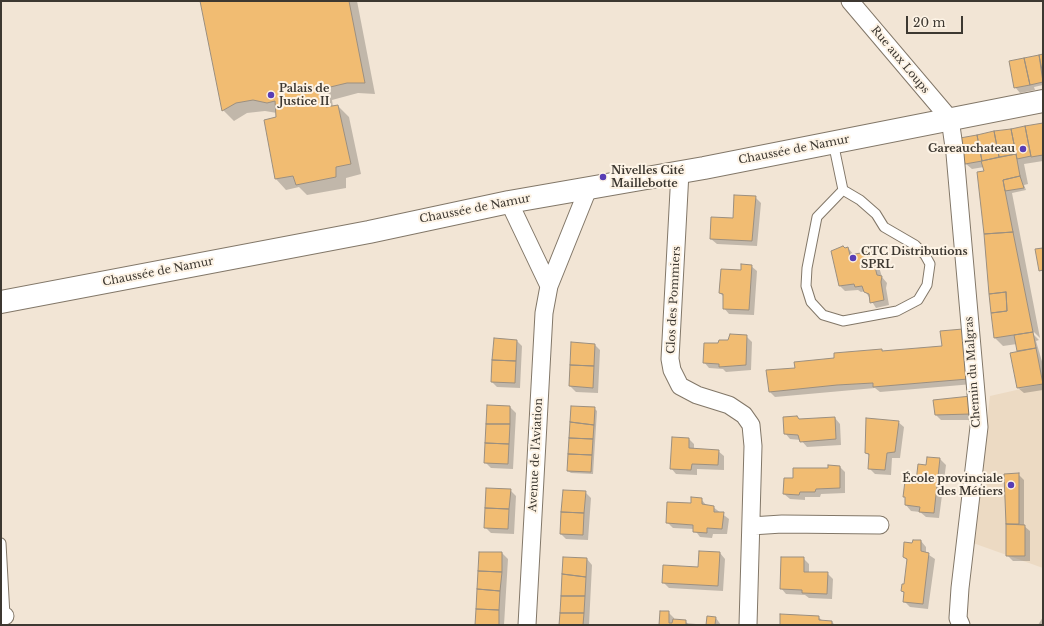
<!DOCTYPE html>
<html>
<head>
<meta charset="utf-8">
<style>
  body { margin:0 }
  #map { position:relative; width:1044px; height:626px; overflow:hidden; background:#f2e5d5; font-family:"Libre Baskerville",serif }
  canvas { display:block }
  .frame { position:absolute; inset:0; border:2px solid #3d3831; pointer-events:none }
  .scale { position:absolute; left:906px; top:16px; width:57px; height:18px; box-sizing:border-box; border:2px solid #3d3831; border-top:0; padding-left:5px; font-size:12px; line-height:14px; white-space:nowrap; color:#3d3831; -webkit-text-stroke:3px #fdf3e5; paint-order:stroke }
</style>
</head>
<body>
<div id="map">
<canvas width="1044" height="626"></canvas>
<div class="frame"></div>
<div class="scale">20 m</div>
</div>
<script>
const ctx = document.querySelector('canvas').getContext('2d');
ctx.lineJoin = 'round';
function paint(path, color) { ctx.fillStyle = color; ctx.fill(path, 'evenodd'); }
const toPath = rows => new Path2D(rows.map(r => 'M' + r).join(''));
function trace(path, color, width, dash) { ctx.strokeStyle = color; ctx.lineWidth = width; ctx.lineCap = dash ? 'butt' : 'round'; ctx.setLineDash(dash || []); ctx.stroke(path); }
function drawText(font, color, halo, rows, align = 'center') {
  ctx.font = font + ' "Libre Baskerville",serif'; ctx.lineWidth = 4; ctx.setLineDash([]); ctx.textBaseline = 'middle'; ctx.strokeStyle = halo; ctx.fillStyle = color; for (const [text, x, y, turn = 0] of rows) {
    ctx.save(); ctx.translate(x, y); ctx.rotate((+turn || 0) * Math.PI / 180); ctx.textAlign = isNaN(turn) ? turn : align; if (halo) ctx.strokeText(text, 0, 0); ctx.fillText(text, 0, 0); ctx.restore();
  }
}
paint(toPath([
  [1043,384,1043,568,973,543,990,396]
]), '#ecdac3');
paint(toPath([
  [201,1,357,1,375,94,358,93,332,100,333,107,338,106,349,117,361,174,346,178,346,188,307,195,299,187,286,190,276,179,265,121,277,117,277,113,265,111,247,113,234,121,223,110],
  [1043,55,1043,85,1034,87,1035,90,1020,93,1015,87,1010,62],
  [1043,123,1043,161,1024,164,1028,184,1024,185,1026,190,1012,193,1040,338,1030,328,1028,329,1039,340,1036,341,1043,365,1043,390,1024,393,1018,388,1020,352,1017,344,1003,346,995,338,985,171,984,167,972,169,966,164],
  [755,197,761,203,757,246,717,244,711,239],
  [848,248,854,255,870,252,876,257,882,277,887,283,886,288,889,305,876,308,865,291,861,292,858,290,845,291,840,286,832,251],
  [751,266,757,271,754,315,729,314,724,308,724,297,720,293,742,271],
  [746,336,752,342,751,370,726,372,723,369,709,368,704,362,719,344],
  [516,340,522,346,520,388,497,387,492,382],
  [595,345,600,350,598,393,576,392,570,386],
  [943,347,973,384,880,392,875,388,775,397,770,392,796,369,881,350,883,351],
  [970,397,976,420,941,420,936,415],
  [488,406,510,407,516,413,513,469,491,468,485,462],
  [594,408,597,411,593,474,571,473,568,471],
  [835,418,840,424,841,445,807,447,801,440,790,439,785,433,800,420],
  [898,422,904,427,900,458,892,458,891,475,875,474,869,468,869,456,866,452],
  [689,439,694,444,694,449,718,451,724,456,724,470,697,469,697,475,676,474,671,468],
  [928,458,940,459,946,465,939,518,926,517,920,512,911,511,906,505,906,499,904,496,917,483,927,466],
  [840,467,845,472,845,493,821,494,820,497,805,497,805,500,790,499,784,494,794,479],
  [1018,474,1024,480,1024,526,1030,531,1030,561,1013,561,1007,555,1005,475],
  [510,490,516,496,514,534,491,533,485,527],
  [585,492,591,498,588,540,566,539,561,534],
  [701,499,707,506,713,507,729,519,727,534,713,534,712,538,700,537,694,529,673,528,667,522],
  [921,541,926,547,926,553,935,559,928,609,910,607,904,601,905,594,902,591,905,584,908,561,904,557,913,544],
  [502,553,508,559,504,625,476,625],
  [720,553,725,559,723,591,669,588,664,583,698,568],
  [803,558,809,564,809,573,827,573,833,579,832,599,809,598,805,595,786,594,781,588],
  [587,559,592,565,589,625,560,625],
  [668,612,674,618,674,620,685,621,689,625,660,625],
  [818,617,823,621,832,622,835,625,781,625],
  [1043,617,1043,625,1038,625],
  [716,618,721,625,707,625]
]), '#0003');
const building = toPath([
  [200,1,349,1,365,83,347,83,322,89,326,107,338,105,351,164,336,167,336,177,296,185,293,176,275,179,264,120,276,117,275,101,267,103,253,100,236,103,222,111,200,1],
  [1043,54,1043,75,1039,55,1043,54],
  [1039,55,1043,82,1030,85,1024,58,1039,55],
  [1024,58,1030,85,1014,88,1009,61,1024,58],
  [1043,123,1043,155,1031,157,1025,126,1043,123],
  [1025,126,1031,156,1017,159,1011,129,1025,126],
  [1011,129,1016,154,999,157,994,131,1011,129],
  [994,131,999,157,982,161,977,135,994,131],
  [977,135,982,161,965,164,960,138,977,135],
  [1016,154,1020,176,1003,180,1013,232,984,234,977,172,984,171,981,161,1016,154],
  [1020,176,1024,188,1005,191,1003,180,1020,176],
  [734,195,756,196,752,241,710,239,711,217,733,218,734,195],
  [1013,232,1033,332,994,338,991,313,1007,311,1006,292,989,294,984,234,1013,232],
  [843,246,845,248,848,247,850,255,871,251,877,275,882,276,881,282,884,300,870,303,869,294,864,292,862,286,855,287,854,284,839,286,831,251,843,246],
  [1043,248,1043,270,1039,271,1035,249,1043,248],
  [741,264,752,265,749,310,723,309,723,294,719,293,721,269,741,270,741,264],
  [1006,292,1007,311,991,313,989,294,1006,292],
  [963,329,968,379,873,387,873,383,837,385,769,392,766,370,795,368,794,362,834,358,834,353,882,349,882,351,942,346,940,331,963,329],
  [1033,332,1036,348,1017,351,1014,335,1033,332],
  [730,334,747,335,746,365,719,367,719,364,703,363,704,343,718,343,719,340,728,340,730,334],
  [494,338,517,340,516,361,492,360,494,338],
  [571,342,595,344,594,366,570,365,571,342],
  [1036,348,1043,384,1017,388,1010,353,1036,348],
  [492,360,516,361,515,383,491,382,492,360],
  [570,365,594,366,593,388,569,386,570,365],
  [971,396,971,414,935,415,933,400,971,396],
  [487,405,510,406,510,424,486,424,487,405],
  [571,406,595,407,594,425,570,422,571,406],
  [797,416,799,419,835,417,836,439,800,442,798,435,784,434,783,417,797,416],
  [866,418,899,421,895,452,887,453,885,470,868,469,869,454,865,453,866,418],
  [570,422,594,425,593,439,569,438,570,422],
  [486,424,510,424,509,444,485,443,486,424],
  [672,437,689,438,689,448,719,450,718,465,692,464,691,470,670,469,672,437],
  [569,438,593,439,592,455,568,454,569,438],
  [485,443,509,444,508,464,484,463,485,443],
  [568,454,592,455,591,472,567,471,568,454],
  [927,457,940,458,934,513,919,512,920,507,905,505,905,497,903,497,905,481,916,482,918,464,926,465,927,457],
  [828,465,840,466,840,488,816,489,815,492,800,492,799,495,783,494,784,478,793,478,793,468,828,468,828,465],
  [1019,473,1019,524,1006,524,1004,474,1019,473],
  [486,488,511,489,509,509,485,508,486,488],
  [563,490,586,491,584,513,561,512,563,490],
  [691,497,702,498,702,504,714,506,714,512,724,512,722,529,707,528,707,533,693,532,693,525,666,523,667,502,691,503,691,497],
  [485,508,509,509,508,529,484,528,485,508],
  [561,512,584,513,583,535,560,534,561,512],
  [1006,524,1025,525,1025,556,1006,556,1006,524],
  [913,540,921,540,921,551,929,553,923,604,903,602,904,592,901,591,902,584,904,584,907,559,903,557,904,542,912,543,913,540],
  [699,551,720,552,718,586,662,583,663,565,698,567,699,551],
  [479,552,502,552,502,572,478,571,479,552],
  [563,557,587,558,586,577,562,574,563,557],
  [781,557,804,557,804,572,828,572,827,594,802,593,802,590,780,589,781,557],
  [478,571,502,572,500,591,477,589,478,571],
  [562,574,586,577,585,596,561,596,562,574],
  [477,589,500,591,499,610,476,609,477,589],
  [561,596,585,596,584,613,560,613,561,596],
  [476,609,499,610,499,625,475,625,476,609],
  [660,611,669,611,669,623,672,623,673,619,686,620,686,624,706,625,707,616,716,617,715,625,659,625,660,611],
  [560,613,584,613,583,625,559,625,560,613],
  [780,614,819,616,819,620,832,621,832,625,780,625,780,614]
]);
paint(building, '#f1bc72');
trace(building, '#9b8f80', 1);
const service = toPath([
  [833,142,843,190,860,200,876,214,884,227,915,245,925,255,930,264,927,285,918,300,897,311,843,321,823,315,811,302,806,286,807,268,817,217,843,190],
  [1,543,5,616]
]);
const minor = toPath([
  [850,1,950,119,955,154,979,427,960,588,958,618,961,625],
  [680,172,670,359,672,370,680,386,697,395,729,405,744,415,751,425,753,446,748,625],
  [509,202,549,286],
  [751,526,782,524,880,525],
  [1,616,5,616],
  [527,625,544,313,549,286,588,189]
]);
const tertiary = toPath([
  [1,302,369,232,509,202,704,168,1043,101]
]);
trace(service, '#827768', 11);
trace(minor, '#827768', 19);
trace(tertiary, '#827768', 24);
trace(service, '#fff', 9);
trace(minor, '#fff', 17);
trace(tertiary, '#fff', 22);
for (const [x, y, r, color] of [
  [271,95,4,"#583db5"],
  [1023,149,4,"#583db5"],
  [603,177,4,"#583db5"],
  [853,258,4,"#583db5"],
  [1011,485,4,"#583db5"]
]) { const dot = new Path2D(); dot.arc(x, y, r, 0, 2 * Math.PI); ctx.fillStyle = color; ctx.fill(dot); trace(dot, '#fdf3e5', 1.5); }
drawText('11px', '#3d3831', '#fdf3e5', [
  ["Rue aux Loups",900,60,50],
  ["Chaussée de Namur",794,150,-11],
  ["Chaussée de Namur",475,209,-11],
  ["Chaussée de Namur",158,272,-11],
  ["Clos des Pommiers",674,300,-87],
  ["Chemin du Malgras",973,372,-94],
  ["Avenue de l'Aviation",536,455,-87]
]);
drawText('bold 11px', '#3d3831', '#fdf3e5', [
  ["Palais de",279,89],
  ["Justice II",279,102],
  ["Gareauchateau",1015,149,"right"],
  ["Nivelles Cité",611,171],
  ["Maillebotte",611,184],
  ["CTC Distributions",861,252],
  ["SPRL",861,265],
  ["École provinciale",1003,479,"right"],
  ["des Métiers",1003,492,"right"]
], 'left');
</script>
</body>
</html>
